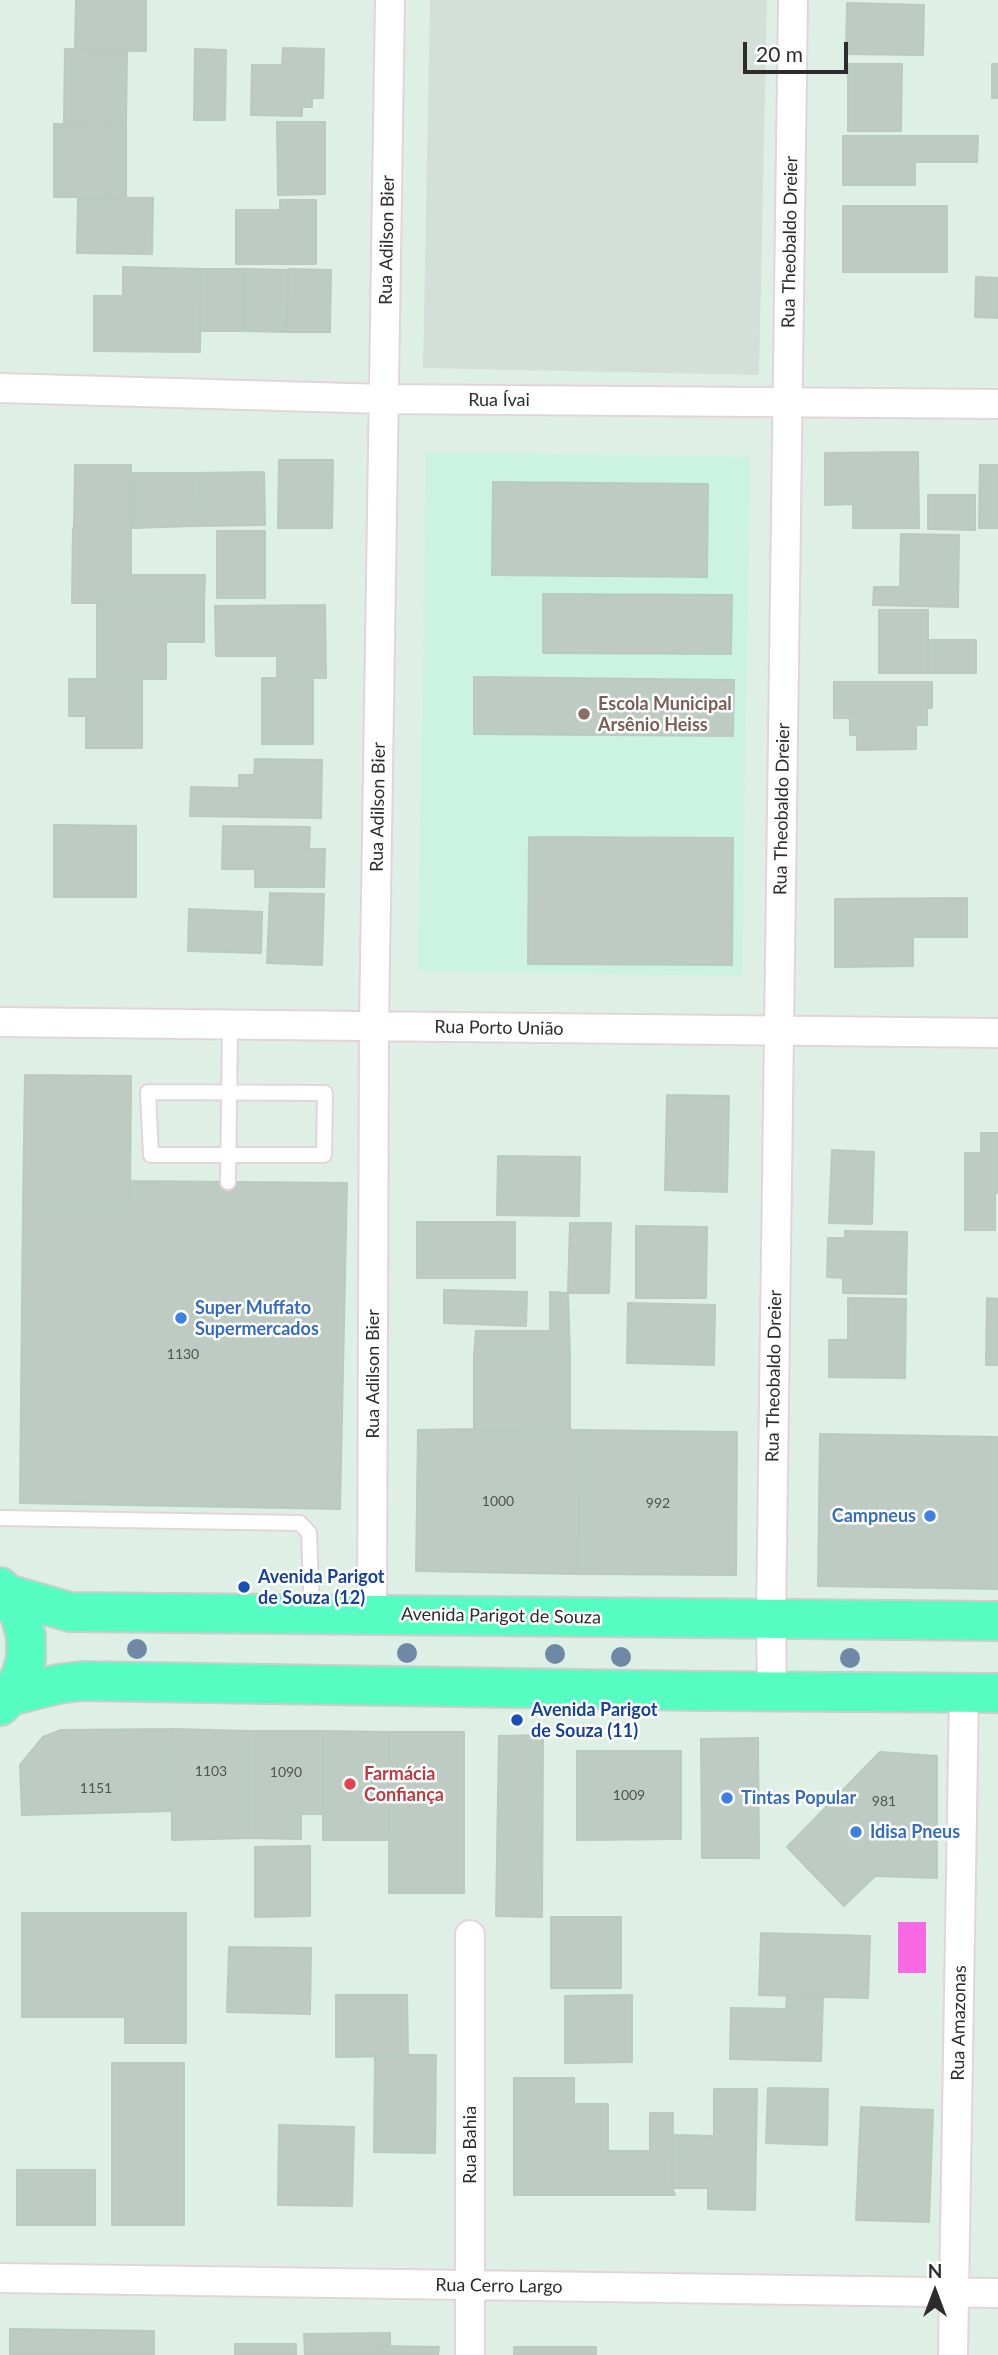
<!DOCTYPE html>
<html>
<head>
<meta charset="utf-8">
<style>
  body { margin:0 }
  #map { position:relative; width:998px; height:2355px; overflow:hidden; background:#deefe6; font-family:Lato,sans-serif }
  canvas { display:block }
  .north { position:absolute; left:900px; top:2257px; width:70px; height:70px; -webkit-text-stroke:5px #fff; paint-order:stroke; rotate:0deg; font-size:19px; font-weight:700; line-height:28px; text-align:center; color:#2c2c2c }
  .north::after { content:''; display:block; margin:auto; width:24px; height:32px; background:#2c2c2c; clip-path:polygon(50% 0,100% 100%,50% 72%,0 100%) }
  .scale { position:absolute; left:743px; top:42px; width:105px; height:32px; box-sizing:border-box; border:4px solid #2c2c2c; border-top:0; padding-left:9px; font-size:21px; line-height:24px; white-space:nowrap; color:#2c2c2c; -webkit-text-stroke:5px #fff; paint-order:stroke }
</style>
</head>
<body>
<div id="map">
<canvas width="998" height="2355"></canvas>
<div class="north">N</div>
<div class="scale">20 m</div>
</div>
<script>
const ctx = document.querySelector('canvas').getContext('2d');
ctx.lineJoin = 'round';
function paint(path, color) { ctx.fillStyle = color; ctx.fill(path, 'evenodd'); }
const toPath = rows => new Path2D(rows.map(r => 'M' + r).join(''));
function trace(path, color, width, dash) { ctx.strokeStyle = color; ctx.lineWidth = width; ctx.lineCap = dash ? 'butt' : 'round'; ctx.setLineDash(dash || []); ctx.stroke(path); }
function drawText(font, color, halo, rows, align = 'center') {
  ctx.font = font + ' Lato,sans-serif'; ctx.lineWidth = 5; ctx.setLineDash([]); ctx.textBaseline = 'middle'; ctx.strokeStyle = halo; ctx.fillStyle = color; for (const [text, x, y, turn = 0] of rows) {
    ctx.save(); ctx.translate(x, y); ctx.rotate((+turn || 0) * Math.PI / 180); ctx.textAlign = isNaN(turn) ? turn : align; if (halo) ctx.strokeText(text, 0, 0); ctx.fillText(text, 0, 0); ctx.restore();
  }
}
paint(toPath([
  [426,452,750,457,742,976,418,971]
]), '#ccf2e1');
paint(toPath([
  [430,0,767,0,759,375,423,368]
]), '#d5dfd9');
paint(toPath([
  [898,1922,926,1922,926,1973,898,1973]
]), '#f969e4');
const building = toPath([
  [76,0,146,0,146,51,75,50,76,0],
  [847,3,924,5,923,55,846,54,847,3],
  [283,48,324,49,323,98,312,98,312,107,302,107,302,116,251,115,252,65,282,65,283,48],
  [65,49,127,50,126,124,64,122,65,49],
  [195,49,226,50,225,120,194,120,195,49],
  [848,64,902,64,901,131,848,131,848,64],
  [992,64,998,64,998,98,992,98,992,64],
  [277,122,325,122,325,194,278,195,277,122],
  [54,124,126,124,126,197,54,197,54,124],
  [843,136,978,136,977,162,915,162,915,185,843,185,843,136],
  [78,197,153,198,152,254,77,253,78,197],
  [280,200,316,200,316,264,236,264,236,210,280,210,280,200],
  [843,206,947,206,947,272,843,272,843,206],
  [123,267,201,269,200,352,94,351,94,296,123,296,123,267],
  [201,269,244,269,243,331,200,331,201,269],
  [245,269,288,270,286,332,244,331,245,269],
  [288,269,331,270,330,332,287,332,288,269],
  [976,277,998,278,998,318,975,317,976,277],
  [918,452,919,528,853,528,853,504,825,505,825,453,918,452],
  [279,460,333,460,332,528,278,528,279,460],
  [75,465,131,465,130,527,74,527,75,465],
  [980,465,998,465,998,528,979,528,980,465],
  [264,472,265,525,194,526,193,473,264,472],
  [131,473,193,473,194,526,132,528,131,473],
  [493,482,708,484,707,577,492,575,493,482],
  [928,495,975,495,975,530,928,529,928,495],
  [73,528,131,528,131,575,205,575,204,603,72,603,73,528],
  [217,531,265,531,265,598,217,598,217,531],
  [901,534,959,535,958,607,873,605,874,587,900,587,901,534],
  [543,594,732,595,731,654,543,653,543,594],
  [97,603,204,603,204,642,166,642,166,679,97,679,97,603],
  [325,605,326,678,277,678,277,656,216,656,215,606,325,605],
  [879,610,928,610,928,673,879,673,879,610],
  [929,640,976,640,976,673,928,673,929,640],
  [474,677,734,680,733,736,474,734,474,677],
  [262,678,313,678,313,744,262,744,262,678],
  [69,679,142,679,142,748,86,748,86,716,69,716,69,679],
  [834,682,932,682,932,708,927,708,927,725,916,725,916,749,857,750,857,735,850,735,850,718,834,718,834,682],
  [255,759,322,760,321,818,190,816,191,787,239,788,239,775,254,775,255,759],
  [54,825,136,826,136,897,54,897,54,825],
  [223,826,310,827,309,849,325,849,324,887,255,887,255,869,222,869,223,826],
  [529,837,733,838,732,965,528,964,529,837],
  [270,893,324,894,322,965,267,963,270,893],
  [967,898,967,937,913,937,913,966,835,967,835,899,967,898],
  [189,909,262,912,261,953,188,951,189,909],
  [25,1075,131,1076,130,1204,23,1205,25,1075],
  [667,1095,729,1096,727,1192,665,1190,667,1095],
  [981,1133,998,1133,998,1193,995,1193,995,1230,965,1230,965,1153,981,1153,981,1133],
  [832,1150,874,1152,872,1224,829,1223,832,1150],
  [498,1156,580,1157,579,1216,497,1215,498,1156],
  [130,1181,347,1183,340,1509,20,1503,23,1205,130,1204,130,1181],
  [417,1222,515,1222,515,1278,417,1278,417,1222],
  [570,1223,611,1223,609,1293,568,1293,570,1223],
  [636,1226,707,1227,706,1298,636,1298,636,1226],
  [845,1231,907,1232,906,1294,843,1293,843,1278,827,1277,828,1238,845,1238,845,1231],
  [444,1290,527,1292,526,1326,444,1323,444,1290],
  [550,1292,568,1293,570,1356,474,1355,476,1331,550,1331,550,1292],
  [848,1298,906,1299,905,1378,829,1377,829,1340,848,1340,848,1298],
  [987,1298,998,1299,998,1365,986,1365,987,1298],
  [628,1303,715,1305,714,1365,627,1363,628,1303],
  [474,1355,570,1356,570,1430,474,1429,474,1355],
  [474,1429,580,1430,578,1574,416,1571,418,1430,474,1429],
  [580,1430,737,1432,736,1575,578,1574,580,1430],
  [820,1434,998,1437,998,1589,818,1586,820,1434],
  [172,1729,172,1811,22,1815,20,1765,43,1737,61,1730,172,1729],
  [172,1729,249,1731,249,1838,172,1840,172,1729],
  [249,1731,323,1731,323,1814,301,1814,301,1839,249,1838,249,1731],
  [323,1731,389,1732,389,1840,323,1840,323,1731],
  [389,1732,464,1732,464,1893,389,1893,389,1732],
  [543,1735,542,1917,496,1916,499,1736,543,1735],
  [758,1738,759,1858,702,1858,701,1739,758,1738],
  [577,1751,681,1751,681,1839,577,1840,577,1751],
  [880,1752,937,1756,937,1878,875,1876,844,1906,787,1847,880,1752],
  [310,1846,310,1916,255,1917,255,1847,310,1846],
  [22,1913,186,1913,186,2043,125,2043,125,2017,22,2017,22,1913],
  [551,1917,621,1917,621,1988,551,1988,551,1917],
  [761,1933,870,1936,868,1998,759,1995,761,1933],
  [229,1947,311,1948,310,2014,227,2012,229,1947],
  [336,1995,407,1995,408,2056,336,2057,336,1995],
  [632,1995,632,2062,565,2063,565,1996,632,1995],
  [787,1995,823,1996,821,2061,730,2059,731,2008,786,2009,787,1995],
  [375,2055,436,2055,435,2153,374,2152,375,2055],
  [112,2063,184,2063,184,2225,112,2225,112,2063],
  [514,2078,574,2078,574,2104,608,2104,608,2151,650,2151,650,2113,673,2113,672,2188,675,2195,514,2195,514,2078],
  [768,2088,828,2089,827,2145,766,2143,768,2088],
  [714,2089,757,2089,755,2210,708,2209,708,2188,672,2188,673,2135,714,2136,714,2089],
  [861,2107,933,2110,929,2222,856,2220,861,2107],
  [279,2125,354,2127,352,2206,278,2205,279,2125],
  [17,2170,95,2170,95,2225,17,2225,17,2170],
  [10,2329,154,2331,154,2355,10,2355,10,2329],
  [390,2333,390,2346,377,2346,377,2355,305,2355,304,2334,390,2333],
  [235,2344,296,2344,296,2355,235,2355,235,2344],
  [377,2346,439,2347,438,2355,377,2355,377,2346],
  [514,2347,596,2347,596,2355,514,2355,514,2347]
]);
paint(building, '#bdcbc3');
trace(building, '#b7cbc1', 2);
const lane = toPath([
  [148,1092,325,1093,324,1155,151,1155,148,1092],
  [228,1182,230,1025],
  [0,1518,300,1523,309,1533,312,1613]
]);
const street = toPath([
  [0,388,385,399,998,404],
  [0,1022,998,1033],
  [372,1615,374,1026,390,0],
  [772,1691,771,1619,793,0],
  [470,1935,470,2355],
  [0,2278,998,2293],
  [953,2355,964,1692]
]);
const primary = toPath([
  [0,1587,20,1614,26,1636,26,1659,20,1678,10,1696,0,1706],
  [7,1594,70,1612,998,1621],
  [10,1696,58,1684,81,1681,702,1691,998,1693]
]);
trace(lane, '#e6d3d9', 18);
trace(street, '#e6d3d9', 32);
trace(primary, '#ccc', 42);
trace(lane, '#fff', 14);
trace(street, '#fff', 28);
trace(primary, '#55fdc2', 38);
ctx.fillStyle = '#6f88a6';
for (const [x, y] of [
  [137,1649],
  [407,1653],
  [555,1654],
  [621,1657],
  [850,1658]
]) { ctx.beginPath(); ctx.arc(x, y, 10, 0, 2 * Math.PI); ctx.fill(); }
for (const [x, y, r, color] of [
  [584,714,7,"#8d6e63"],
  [181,1318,7,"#3f7fe0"],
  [930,1516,7,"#3f7fe0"],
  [244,1587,7,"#1a4fb4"],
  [517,1720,7,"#1a4fb4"],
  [350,1784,7,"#e0444e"],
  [727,1798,7,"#3f7fe0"],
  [856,1832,7,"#3f7fe0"]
]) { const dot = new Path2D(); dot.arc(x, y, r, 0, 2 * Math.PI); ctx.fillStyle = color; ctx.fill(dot); trace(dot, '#fff', 2.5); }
drawText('14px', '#505452', null, [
  ["1130",183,1354],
  ["1000",498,1501],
  ["992",658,1503],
  ["1103",211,1771],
  ["1090",286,1772],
  ["1151",96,1788],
  ["1009",629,1795],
  ["981",884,1801]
]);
drawText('18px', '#2c2c2c', '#fff', [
  ["Rua Adilson Bier",387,240,-89],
  ["Rua Theobaldo Dreier",790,242,-89],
  ["Rua Ívai",499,400],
  ["Rua Adilson Bier",378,807,-89],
  ["Rua Theobaldo Dreier",782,809,-89],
  ["Rua Porto União",499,1028,1],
  ["Rua Adilson Bier",373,1374,-90],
  ["Rua Theobaldo Dreier",774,1376,-89],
  ["Avenida Parigot de Souza",501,1616,1],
  ["Rua Amazonas",959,2023,-89],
  ["Rua Bahia",470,2145,-90],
  ["Rua Cerro Largo",499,2286,1]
]);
drawText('bold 18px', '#785e54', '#fff', [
  ["Escola Municipal",598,704],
  ["Arsênio Heiss",598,725]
], 'left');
drawText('bold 18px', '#366cbe', '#fff', [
  ["Super Muffato",195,1308],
  ["Supermercados",195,1329],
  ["Campneus",916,1516,"right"],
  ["Tintas Popular",741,1798],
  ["Idisa Pneus",870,1832]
], 'left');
drawText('bold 18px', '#164399', '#fff', [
  ["Avenida Parigot",258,1577],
  ["de Souza (12)",258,1598],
  ["Avenida Parigot",531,1710],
  ["de Souza (11)",531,1731]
], 'left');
drawText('bold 18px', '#be3a42', '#fff', [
  ["Farmácia",364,1774],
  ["Confiança",364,1795]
], 'left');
</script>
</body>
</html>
